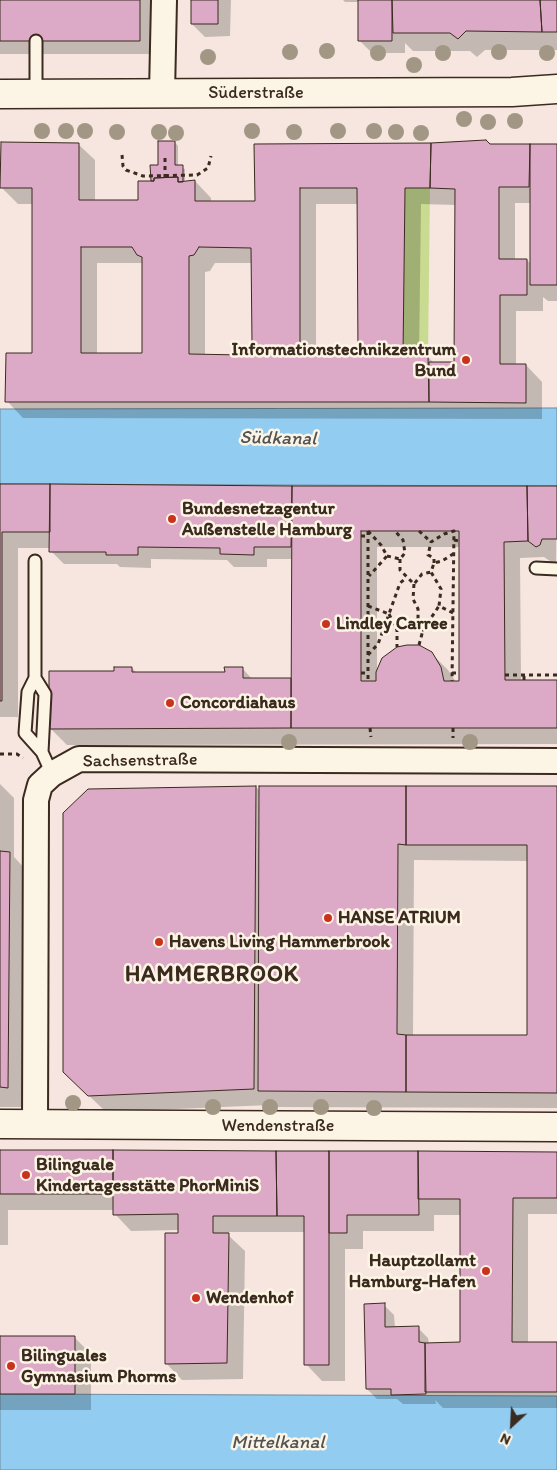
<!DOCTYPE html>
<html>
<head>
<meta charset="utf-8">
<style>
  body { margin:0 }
  #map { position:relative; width:557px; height:1470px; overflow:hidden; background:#f6e6df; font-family:Itim,sans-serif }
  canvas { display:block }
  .north { position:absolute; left:487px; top:1400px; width:50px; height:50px; -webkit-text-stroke:4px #fcf5e5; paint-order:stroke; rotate:205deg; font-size:14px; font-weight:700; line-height:20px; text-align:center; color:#3b2a1e }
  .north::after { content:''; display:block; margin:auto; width:18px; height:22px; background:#3b2a1e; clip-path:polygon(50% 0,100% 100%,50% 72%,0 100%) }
</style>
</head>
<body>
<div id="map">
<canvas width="557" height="1470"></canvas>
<div class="north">N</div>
</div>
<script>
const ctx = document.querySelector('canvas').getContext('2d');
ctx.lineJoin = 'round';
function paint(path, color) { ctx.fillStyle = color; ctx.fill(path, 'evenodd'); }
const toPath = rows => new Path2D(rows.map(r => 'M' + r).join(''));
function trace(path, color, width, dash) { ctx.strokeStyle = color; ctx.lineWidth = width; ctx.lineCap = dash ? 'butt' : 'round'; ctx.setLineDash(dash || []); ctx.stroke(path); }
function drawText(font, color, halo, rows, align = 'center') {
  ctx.font = font + ' Itim,sans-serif'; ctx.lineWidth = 5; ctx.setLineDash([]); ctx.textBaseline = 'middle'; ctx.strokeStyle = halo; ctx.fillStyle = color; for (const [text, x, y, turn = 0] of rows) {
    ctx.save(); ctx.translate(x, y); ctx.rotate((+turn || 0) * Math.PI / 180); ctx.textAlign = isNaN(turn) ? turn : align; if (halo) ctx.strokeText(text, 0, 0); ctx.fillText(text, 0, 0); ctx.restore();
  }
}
paint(toPath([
  [405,188,430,188,428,356,403,356]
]), '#c8db90');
const water = toPath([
  [557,408,557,486,0,484,0,409,557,408],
  [0,1394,557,1396,557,1470,0,1470,0,1394]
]);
paint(water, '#92ccf1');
trace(water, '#6f8b9d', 1);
paint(toPath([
  [0,0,153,0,153,54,0,54],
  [192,0,231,0,230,36,205,37,192,24],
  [343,0,557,0,557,50,485,50,477,57,470,51,413,51,405,43,405,53,372,53,359,40,359,2,345,2],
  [175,142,178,146,178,166,185,169,185,182,195,181,211,198,211,202,256,202,255,145,557,145,557,301,548,301,543,297,543,311,516,311,516,365,526,365,542,382,542,419,23,418,7,401,33,354,33,204,18,204,2,188,78,144,95,160,95,201,139,202],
  [515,203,531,203,531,264,527,260,515,260],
  [316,204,359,204,359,356,316,355],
  [421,204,456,205,455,363,434,363,428,357,419,357],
  [97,263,143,263,143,354,97,354],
  [215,263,252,263,253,345,244,356,205,356,205,272,210,271],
  [0,486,557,487,556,562,553,563,544,557,520,558,521,681,557,681,557,744,67,745,50,728,115,672,132,668,137,673,226,673,242,668,253,680,292,679,293,559,267,559,267,567,234,567,227,560,151,559,151,568,120,567,117,564,64,564,51,551,51,548,18,548,18,717,0,717],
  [377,547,460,547,460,682,456,682,448,670,431,653,377,672],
  [0,784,14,798,14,857,29,873,28,1107,0,1107],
  [256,787,261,792,557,787,557,1108,275,1107,270,1101,270,1105,106,1112,81,1088],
  [414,860,528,861,528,1036,413,1035],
  [0,1151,557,1153,557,1214,528,1214,528,1344,557,1344,557,1408,443,1408,435,1400,436,1404,403,1404,397,1399,377,1399,367,1389,384,1305,394,1315,395,1328,418,1328,428,1338,429,1344,462,1344,462,1215,434,1215,434,1231,363,1231,363,1249,345,1249,345,1381,322,1381,306,1364,306,1232,229,1232,229,1236,245,1251,243,1379,182,1380,166,1363,179,1230,131,1231,115,1214,115,1210,8,1210,8,1245,0,1245],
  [0,1337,74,1337,91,1354,91,1410,0,1410]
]), '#0003');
const building = toPath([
  [0,0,140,0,140,41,0,41,0,0],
  [191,0,218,0,218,24,191,24,191,0],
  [358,0,392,0,392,41,358,41,358,0],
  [392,0,540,0,542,32,466,31,458,39,450,33,393,33,392,0],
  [540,0,557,0,557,32,542,32,540,0],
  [486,140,490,144,530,144,529,187,499,187,499,259,527,259,527,295,500,295,500,364,526,364,526,403,429,402,429,362,454,362,455,189,430,188,431,143,486,140],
  [158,141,175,141,175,165,183,165,183,182,178,182,178,177,154,178,154,181,151,181,150,165,158,165,158,141],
  [1,142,79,143,79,200,138,200,138,181,154,181,154,178,178,177,178,182,195,180,195,201,255,201,254,144,431,143,430,188,405,188,403,356,428,356,429,402,5,402,6,353,32,353,32,188,0,188,1,142],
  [300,188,357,188,358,355,310,354,307,347,300,343,300,188],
  [81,247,132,247,137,255,142,257,142,353,81,353,81,247],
  [199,247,251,248,252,344,246,348,243,355,189,354,189,256,194,255,199,247],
  [530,144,557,144,557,285,530,285,530,144],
  [0,484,50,484,50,532,2,532,2,701,0,701,0,484],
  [50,484,292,486,291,547,254,547,254,555,220,554,220,548,138,547,138,555,106,555,106,552,49,552,50,484],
  [292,486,527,486,528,541,504,542,505,680,557,680,557,728,291,728,292,486],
  [361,531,459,531,459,681,444,681,441,667,432,652,419,645,407,645,397,647,382,658,376,672,376,681,361,681,361,531],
  [527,486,557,486,557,539,542,539,540,545,536,547,528,541,527,486],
  [114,667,132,667,132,672,225,672,224,667,243,667,243,678,291,678,291,728,49,729,49,671,114,671,114,667],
  [256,786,254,1089,88,1096,63,1072,63,813,88,789,256,786],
  [259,786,406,786,406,845,398,844,397,1034,406,1035,406,1092,258,1091,259,786],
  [406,786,557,786,557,1093,406,1092,406,1035,527,1035,527,845,406,845,406,786],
  [0,851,10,852,8,1088,0,1087,0,851],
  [0,1150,113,1150,113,1194,0,1194,0,1150],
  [113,1150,276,1151,277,1216,213,1216,213,1233,229,1233,227,1363,165,1364,165,1233,178,1233,178,1214,113,1215,113,1150],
  [276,1151,329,1151,329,1365,304,1365,304,1216,277,1216,276,1151],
  [329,1151,418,1151,419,1215,347,1215,347,1233,329,1233,329,1151],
  [418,1151,557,1152,557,1198,513,1198,512,1342,557,1342,557,1392,425,1392,425,1343,460,1342,460,1199,418,1199,418,1151],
  [385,1303,385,1327,419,1326,419,1342,425,1343,426,1394,391,1395,391,1389,366,1389,364,1304,385,1303],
  [0,1336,75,1336,75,1394,0,1394,0,1336]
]);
paint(building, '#dca9c6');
trace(building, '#3b2a1e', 1);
const service = toPath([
  [36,94,36,41],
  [35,561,35,678,28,692,25,733,42,752,52,774],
  [536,568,557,569],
  [35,678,45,694,42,752]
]);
const minor = toPath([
  [162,93,164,0],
  [35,1124,36,800,40,785,52,774,79,759,557,761]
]);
const tertiary = toPath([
  [0,1124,557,1127]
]);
const secondary = toPath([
  [0,94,512,92,557,89]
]);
trace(service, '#3b2a1e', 15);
trace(minor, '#3b2a1e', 28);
trace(tertiary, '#3b2a1e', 31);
trace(secondary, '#3b2a1e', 31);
trace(toPath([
  [122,155,123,166,126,170,143,176,197,175,208,168,211,156],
  [165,178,165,156],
  [368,531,368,681],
  [368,531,381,545,387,556,369,576],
  [419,531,431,542],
  [361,536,368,536],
  [454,540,459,541],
  [387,556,400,559,405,553,403,540,395,531],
  [400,559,400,570,414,584,422,574,431,572],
  [434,563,434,558,428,555,431,542,444,534,454,531,452,681],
  [414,584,413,599,418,609,418,619,423,630,439,606],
  [368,606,389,614,400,583,406,578],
  [453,613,439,606,441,589,431,572,434,563,442,561,453,554],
  [389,614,397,630,397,647],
  [419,645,423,630],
  [368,655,378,644,389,614],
  [361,673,368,673],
  [452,673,459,673],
  [505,675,557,675],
  [524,680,524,674],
  [370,728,371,737],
  [453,728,453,738],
  [0,754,17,754,23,758]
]), '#3b2a1e', 3, [4, 4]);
trace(service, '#fcf5e5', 11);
trace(minor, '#fcf5e5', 24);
trace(tertiary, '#fcf5e5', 28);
trace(secondary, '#fcf5e5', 28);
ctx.fillStyle = '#a29784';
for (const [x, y] of [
  [327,51],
  [290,52],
  [499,52],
  [378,53],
  [443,53],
  [547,53],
  [208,57],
  [414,65],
  [464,119],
  [515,121],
  [488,122],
  [42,131],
  [66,131],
  [85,131],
  [252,131],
  [338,131],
  [374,131],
  [117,132],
  [159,132],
  [294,132],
  [396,132],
  [176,133],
  [421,133],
  [289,742],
  [470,742],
  [73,1103],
  [213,1107],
  [270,1107],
  [321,1107],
  [374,1108]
]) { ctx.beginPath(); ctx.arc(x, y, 8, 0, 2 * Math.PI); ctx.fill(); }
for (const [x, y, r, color] of [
  [466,360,5,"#c8321e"],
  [172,519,5,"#c8321e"],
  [326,624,5,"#c8321e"],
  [170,703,5,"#c8321e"],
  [328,918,5,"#c8321e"],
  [159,942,5,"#c8321e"],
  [26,1175,5,"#c8321e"],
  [486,1271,5,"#c8321e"],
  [196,1298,5,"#c8321e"],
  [11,1366,5,"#c8321e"]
]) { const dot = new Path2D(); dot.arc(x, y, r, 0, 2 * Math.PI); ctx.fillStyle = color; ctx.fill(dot); trace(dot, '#fcf5e5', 2); }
drawText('18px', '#3b2a1e', '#fcf5e5', [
  ["Süderstraße",256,93],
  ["Sachsenstraße",140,761,-1],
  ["Wendenstraße",278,1126]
]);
drawText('bold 18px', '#3b2a1e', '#fcf5e5', [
  ["Informationstechnikzentrum",456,350,"right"],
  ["Bund",456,371,"right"],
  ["Bundesnetzagentur",182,509],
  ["Außenstelle Hamburg",182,530],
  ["Lindley Carree",336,624],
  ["Concordiahaus",180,703],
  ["HANSE ATRIUM",338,918],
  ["Havens Living Hammerbrook",169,942],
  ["Bilinguale",36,1165],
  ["Kindertagesstätte PhorMiniS",36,1186],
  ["Hauptzollamt",476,1261,"right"],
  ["Hamburg-Hafen",476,1282,"right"],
  ["Wendenhof",206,1298],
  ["Bilinguales",21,1356],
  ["Gymnasium Phorms",21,1377]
], 'left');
drawText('italic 19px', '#515253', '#fcf5e5', [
  ["Südkanal",278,439,1],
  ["Mittelkanal",278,1443]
]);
ctx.letterSpacing = '1px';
drawText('bold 22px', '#3b2a1e', '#fcf5e5', [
  ["HAMMERBROOK",212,975]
]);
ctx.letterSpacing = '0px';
</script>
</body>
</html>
